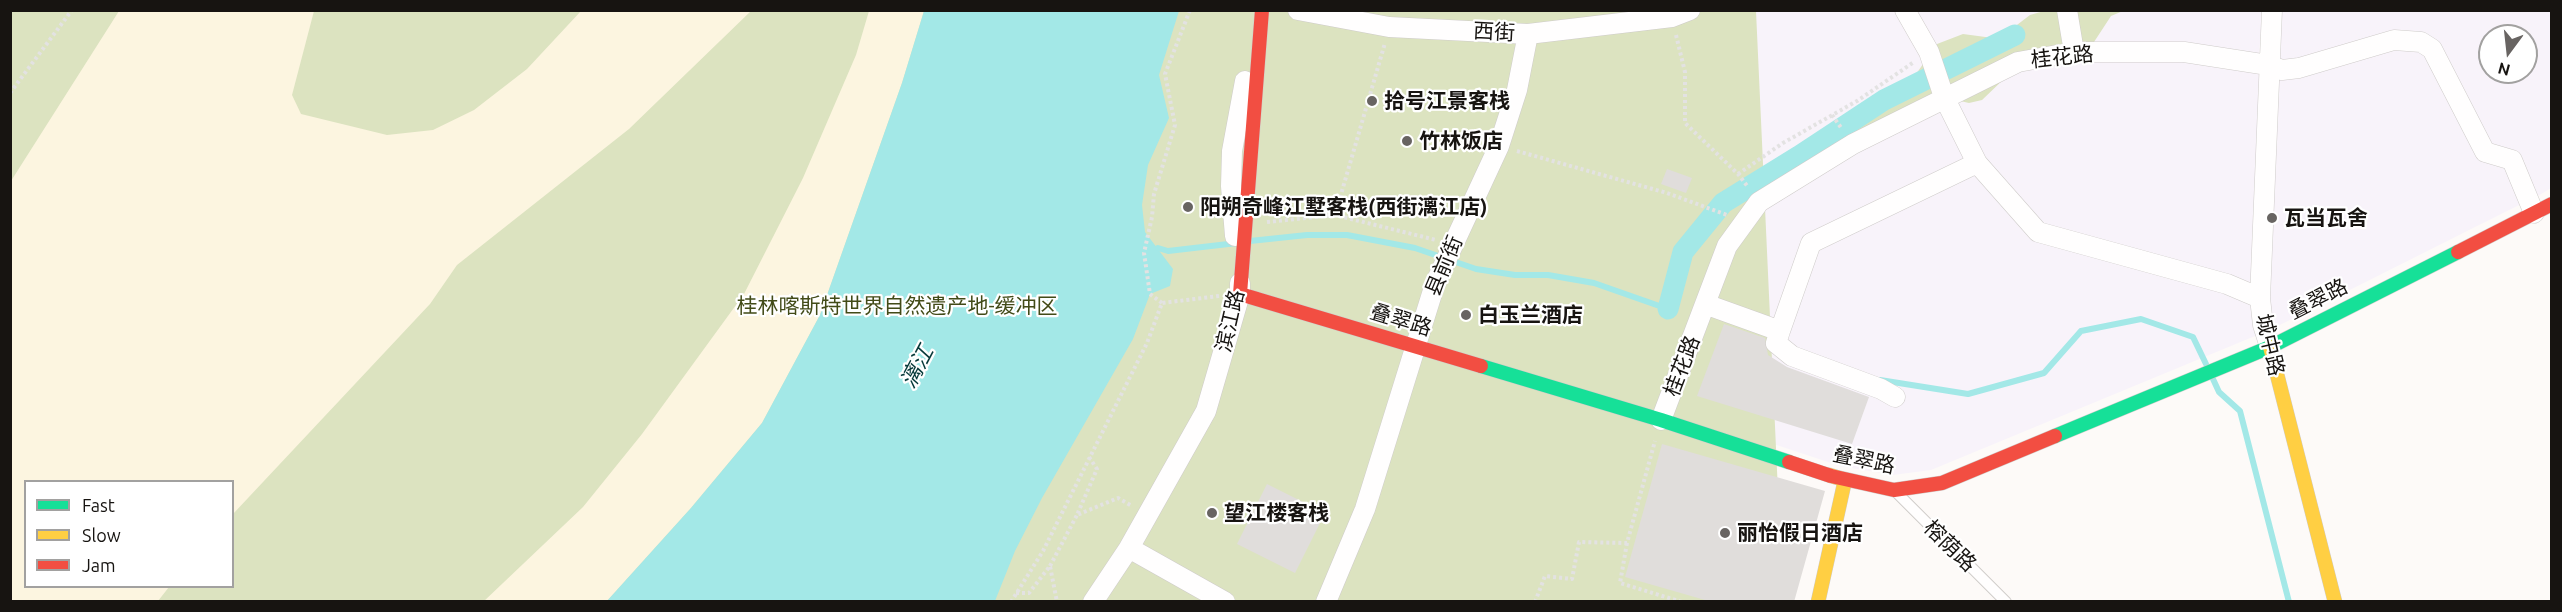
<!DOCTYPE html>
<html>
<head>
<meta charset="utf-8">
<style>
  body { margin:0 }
  #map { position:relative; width:2562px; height:612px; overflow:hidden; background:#fdfaf8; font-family:Ubuntu,sans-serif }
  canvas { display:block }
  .frame { position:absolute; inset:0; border:12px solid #171411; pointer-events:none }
  .legend { position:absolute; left:24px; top:480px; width:210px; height:108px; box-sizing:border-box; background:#fff; border:2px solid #a2a1a0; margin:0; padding:8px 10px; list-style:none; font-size:18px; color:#171411 }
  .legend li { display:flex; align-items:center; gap:12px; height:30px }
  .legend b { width:30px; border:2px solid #a2a1a0 }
  .north { position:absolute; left:2478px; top:24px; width:60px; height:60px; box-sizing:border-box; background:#fff; border:2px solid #a2a1a0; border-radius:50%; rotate:195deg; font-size:16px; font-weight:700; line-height:24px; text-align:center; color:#171411 }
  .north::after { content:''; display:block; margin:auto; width:21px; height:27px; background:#686462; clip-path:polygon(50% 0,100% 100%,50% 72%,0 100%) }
</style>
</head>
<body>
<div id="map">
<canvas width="2562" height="612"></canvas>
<div class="frame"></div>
<ul class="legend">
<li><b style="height:8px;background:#16e098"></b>Fast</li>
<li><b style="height:8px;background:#ffcf43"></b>Slow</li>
<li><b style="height:8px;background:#f24e42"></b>Jam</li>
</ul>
<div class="north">N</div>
</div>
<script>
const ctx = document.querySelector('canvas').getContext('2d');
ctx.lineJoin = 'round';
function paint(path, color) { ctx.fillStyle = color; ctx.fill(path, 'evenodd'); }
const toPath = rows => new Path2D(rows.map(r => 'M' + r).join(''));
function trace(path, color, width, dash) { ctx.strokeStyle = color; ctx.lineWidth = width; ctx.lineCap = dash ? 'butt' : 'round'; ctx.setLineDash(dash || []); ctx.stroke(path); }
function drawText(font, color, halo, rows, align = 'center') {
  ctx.font = font + ' Ubuntu,"Noto Sans SC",sans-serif'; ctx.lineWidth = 4.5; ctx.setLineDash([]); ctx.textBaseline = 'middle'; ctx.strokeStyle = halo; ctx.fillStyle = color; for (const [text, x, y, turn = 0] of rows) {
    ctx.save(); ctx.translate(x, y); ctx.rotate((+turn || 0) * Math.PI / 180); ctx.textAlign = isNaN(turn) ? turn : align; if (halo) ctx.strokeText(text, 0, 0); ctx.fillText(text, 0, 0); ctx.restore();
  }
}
paint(toPath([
  [2263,10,2258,65,2395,48,2420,49,2430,62,2479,155,2508,164,2525,202,2272,329,1931,470,1893,475,1840,466,1635,398,1247,11],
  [2277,11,2551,11,2551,188,2538,196,2516,155,2492,148,2434,44,2290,63,2274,59],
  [2490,36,2526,36,2526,72,2490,72]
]), '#f8f3fa');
paint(toPath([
  [10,11,1756,11,1783,601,11,601],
  [26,482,232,482,232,586,26,586],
  [2044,11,2123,11,2111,16,2094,42,2082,45,2047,64,2007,76,1982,100,1969,103,1934,95,1782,179,1780,177,1781,173,1875,111,1914,77,1937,44,1963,34,1993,38,2013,28,2030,15]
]), '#dce3c0');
paint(toPath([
  [119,11,314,11,292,95,301,114,387,135,433,130,474,110,527,69,581,11,751,11,629,129,457,265,430,304,233,514,232,482,26,482,26,586,169,587,158,601,11,601,11,181],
  [869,11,924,11,902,83,820,315,762,423,691,508,607,601,483,602,583,507,642,434,744,294,803,178,856,55]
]), '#fcf5e0');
paint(toPath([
  [924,11,1179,11,1159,75,1169,118,1148,165,1142,205,1145,232,1173,269,1170,286,1150,294,1133,339,1042,498,1015,551,995,601,607,601,691,508,762,423,820,315,902,83]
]), '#a3e8e7');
trace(toPath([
  [1250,241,1307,235,1347,235,1415,248,1476,269,1515,275,1548,275,1594,283,1668,309],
  [1158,248,1168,251,1237,243],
  [2213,379,2219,392,2240,411,2289,602],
  [1880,380,1968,394,2044,373,2081,331,2141,319,2193,337,2206,364]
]), '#a3e8e7', 6);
trace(toPath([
  [1668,309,1683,252,1723,203,1799,156,1884,100,2015,35]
]), '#a3e8e7', 21);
paint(toPath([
  [1667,169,1692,178,1686,193,1661,184],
  [1724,324,1765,338,1768,355,1787,367,1869,397,1852,444,1697,396],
  [1662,444,1825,491,1794,602,1712,602,1625,577],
  [1267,484,1325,513,1295,573,1237,544]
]), '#e0dddb');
const lane = toPath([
  [1898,494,2006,602]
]);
const street = toPath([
  [1298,10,1389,27,1528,34,1672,17,1690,10],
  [1905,10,1929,52,1944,97,1977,163,2038,232,2227,284,2260,298],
  [2067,10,2074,52],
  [1235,236,1231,186,1232,151,1245,81],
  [1705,304,1780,331,1776,343,1792,356,1881,389,1895,397],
  [1780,331,1811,243,1977,163],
  [2270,347,2263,325,2260,298,2272,10],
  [1661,420,1727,246,1759,202,1853,144,2018,62,2074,52,2184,52,2268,65,2282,70,2299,68,2394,40,2421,42,2432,49,2485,152,2512,160,2534,213],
  [1129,548,1225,602],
  [1093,602,1129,548,1206,411,1240,294,1240,283],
  [1326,602,1365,509,1435,284,1499,146,1517,90,1528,34]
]);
const fast = toPath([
  [1481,366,1661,420,1789,462],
  [2055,436,2270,347,2458,252]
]);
const slow = toPath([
  [2270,347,2335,602],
  [1818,602,1845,480,1829,475]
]);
const jam = toPath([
  [2458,252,2552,204],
  [1240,294,1481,366],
  [1257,299,1240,294,1262,10],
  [1789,462,1831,476,1894,490,1942,483,2055,436]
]);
trace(lane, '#cfccca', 12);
trace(street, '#cfccca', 21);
trace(fast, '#cfccca', 15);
trace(slow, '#cfccca', 15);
trace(jam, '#cfccca', 15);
trace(toPath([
  [1676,35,1685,72,1685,123,1738,174,1748,187],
  [10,93,72,10],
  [1832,115,1842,129],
  [1517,151,1667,193,1727,215],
  [1738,174,1783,143,1857,101,1914,62],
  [1335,215,1385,43],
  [1267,222,1335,215,1436,240],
  [1162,303,1150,294,1144,253,1152,217,1154,194,1175,125,1165,74,1190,10],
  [1089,457,1097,469,1077,515,1118,498,1132,506],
  [1627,543,1620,583,1682,602],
  [1050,566,1077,515],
  [1016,593,1029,593,1050,566,1057,602],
  [1011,602,1043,551,1147,343,1162,303,1219,296],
  [1535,602,1545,576,1572,579,1579,542,1627,543,1655,441]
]), '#e3e2e2', 4, [3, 3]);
trace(lane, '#fffefe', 10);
trace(street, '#fffefe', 20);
trace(fast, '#16e098', 14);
trace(slow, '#ffcf43', 14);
trace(jam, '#f24e42', 14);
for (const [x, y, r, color] of [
  [1372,101,6,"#686462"],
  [1407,141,6,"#686462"],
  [1188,207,6,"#686462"],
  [2272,218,6,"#686462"],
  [1466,315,6,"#686462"],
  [1212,513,6,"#686462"],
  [1725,533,6,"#686462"]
]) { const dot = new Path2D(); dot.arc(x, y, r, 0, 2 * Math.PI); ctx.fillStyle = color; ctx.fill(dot); trace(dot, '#fff', 2); }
drawText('21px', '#171411', '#fff', [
  ["西街",1494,32,3],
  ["桂花路",2062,57,-6],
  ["县前街",1444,266,-67],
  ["叠翠路",2318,299,-27],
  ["叠翠路",1401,320,17],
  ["滨江路",1230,321,-77],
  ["城中路",2270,345,77],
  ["桂花路",1682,366,-69],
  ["叠翠路",1864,460,12],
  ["榕荫路",1950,546,44]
]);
drawText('bold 21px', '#171411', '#fff', [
  ["拾号江景客栈",1384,101],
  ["竹林饭店",1419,141],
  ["阳朔奇峰江墅客栈(西街漓江店)",1200,207],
  ["瓦当瓦舍",2284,218],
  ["白玉兰酒店",1478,315],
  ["望江楼客栈",1224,513],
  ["丽怡假日酒店",1737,533]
], 'left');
drawText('21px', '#424b18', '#fff', [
  ["桂林喀斯特世界自然遗产地-缓冲区",897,306]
]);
drawText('italic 22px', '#063939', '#fff', [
  ["漓江",917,367,-62]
]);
</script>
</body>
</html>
